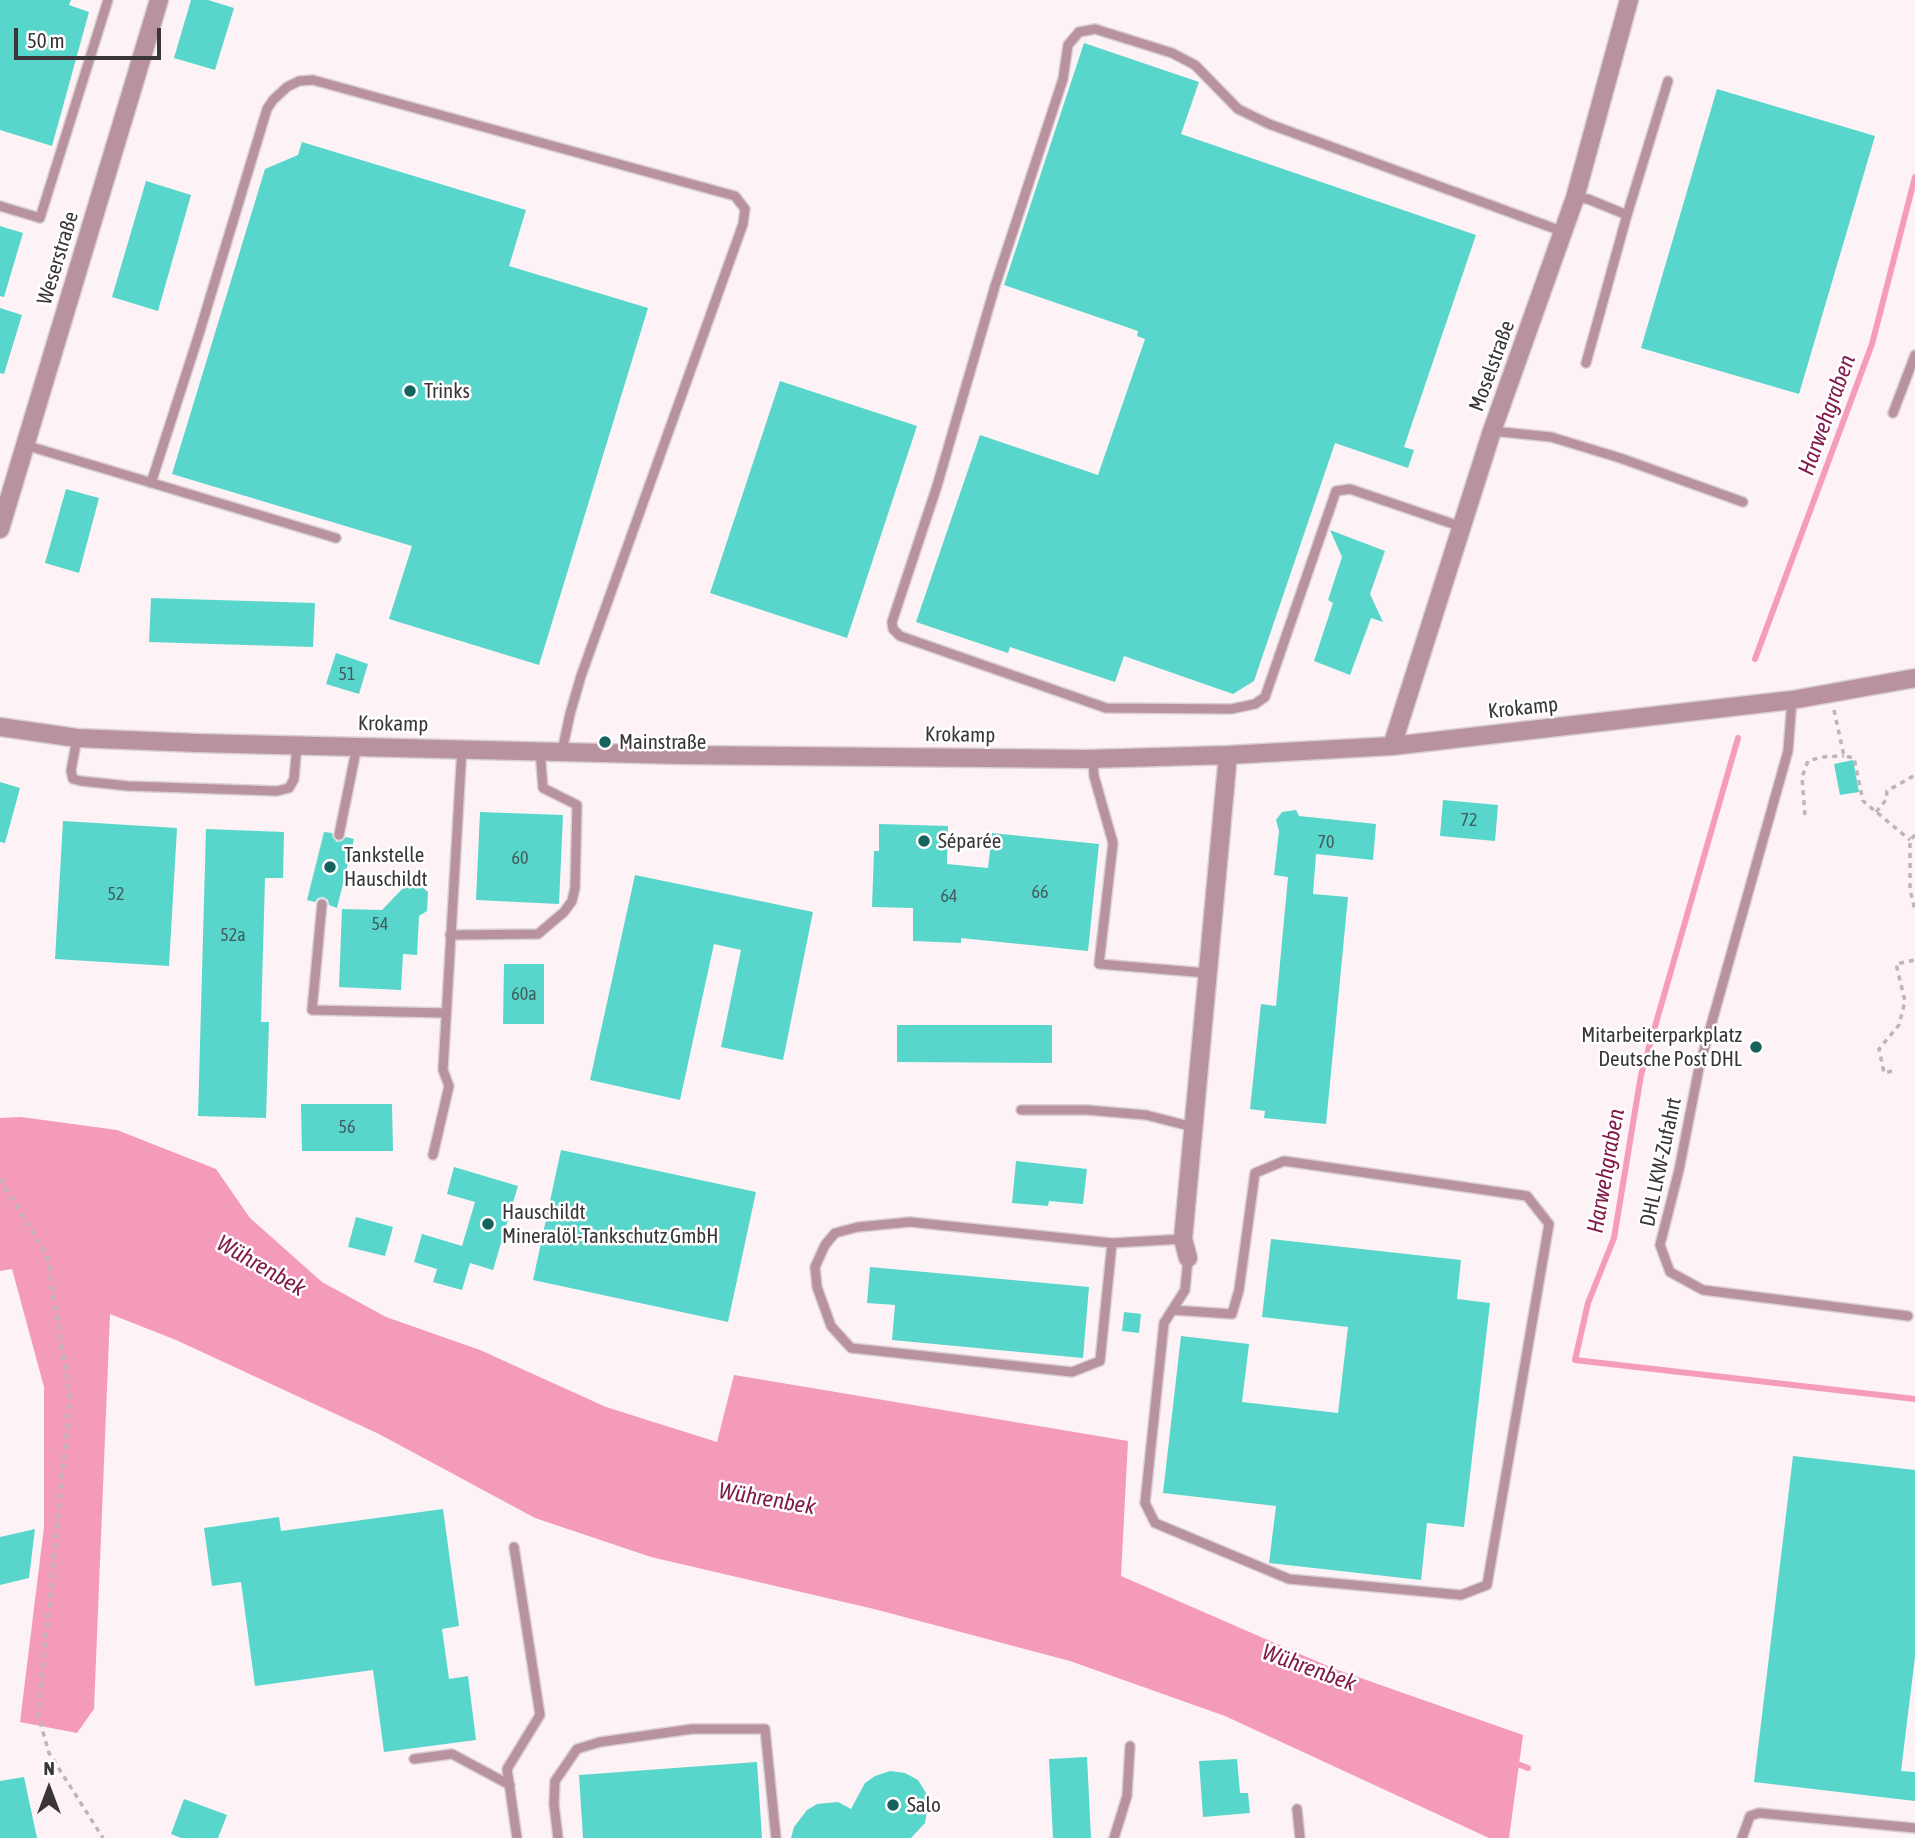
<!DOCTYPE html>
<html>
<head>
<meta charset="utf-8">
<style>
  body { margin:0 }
  #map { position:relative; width:1915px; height:1838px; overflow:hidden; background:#fdf2f5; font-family:"Asap Condensed",sans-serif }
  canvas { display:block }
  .north { position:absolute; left:14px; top:1754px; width:70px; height:70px; -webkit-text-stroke:5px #fff; paint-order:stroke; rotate:0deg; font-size:19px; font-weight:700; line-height:28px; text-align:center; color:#3a3536 }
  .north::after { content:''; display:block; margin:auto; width:24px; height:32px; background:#3a3536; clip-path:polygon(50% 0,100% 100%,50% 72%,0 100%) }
  .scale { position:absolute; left:14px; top:28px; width:147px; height:32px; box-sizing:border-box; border:4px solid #3a3536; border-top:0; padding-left:9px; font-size:21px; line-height:24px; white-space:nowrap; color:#3a3536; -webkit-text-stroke:5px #fff; paint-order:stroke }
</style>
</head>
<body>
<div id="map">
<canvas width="1915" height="1838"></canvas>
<div class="north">N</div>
<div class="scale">50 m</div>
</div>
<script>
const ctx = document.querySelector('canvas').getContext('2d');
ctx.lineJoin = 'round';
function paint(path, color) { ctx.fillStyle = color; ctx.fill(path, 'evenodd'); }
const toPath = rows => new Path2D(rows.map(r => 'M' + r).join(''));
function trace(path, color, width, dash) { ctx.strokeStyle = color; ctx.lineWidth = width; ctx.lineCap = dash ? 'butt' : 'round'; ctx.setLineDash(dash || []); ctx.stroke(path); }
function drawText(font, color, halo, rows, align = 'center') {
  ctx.font = font + ' "Asap Condensed",sans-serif'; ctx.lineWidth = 5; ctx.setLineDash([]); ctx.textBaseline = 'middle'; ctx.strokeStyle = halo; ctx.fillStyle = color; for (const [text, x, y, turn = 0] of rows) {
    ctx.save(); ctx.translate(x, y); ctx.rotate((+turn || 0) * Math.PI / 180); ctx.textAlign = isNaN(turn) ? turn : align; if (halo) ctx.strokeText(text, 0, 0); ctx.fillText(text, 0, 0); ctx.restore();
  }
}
paint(toPath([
  [21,1117,117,1130,216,1169,250,1218,322,1282,386,1317,480,1350,606,1407,717,1442,734,1375,1128,1441,1121,1576,1332,1668,1523,1735,1509,1838,1489,1838,1225,1716,1070,1661,874,1609,651,1557,535,1518,379,1434,176,1340,110,1314,94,1709,77,1733,20,1722,44,1527,44,1387,12,1269,0,1271,0,1118]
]), '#f49bbb');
trace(toPath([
  [1755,659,1872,344,1915,177],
  [1738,738,1641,1075,1614,1238,1588,1303,1575,1360,1915,1399],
  [40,1200,58,1189,91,1189,111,1198,474,1411,692,1504,926,1545,1528,1768]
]), '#f59cbc', 6);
paint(toPath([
  [0,0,71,0,69,5,89,12,52,146,0,130],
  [191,0,208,0,234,8,215,70,174,58],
  [1084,43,1199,82,1181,134,1476,235,1404,447,1414,450,1408,468,1335,443,1254,681,1233,694,1124,656,1115,682,1010,647,1008,653,916,622,980,435,1098,475,1145,339,1137,336,1138,331,1004,285],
  [1717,89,1875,136,1799,394,1641,348],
  [302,142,526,210,509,266,648,308,539,665,389,619,412,546,172,474,265,169,298,155],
  [146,181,191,195,158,311,112,297],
  [0,226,23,233,4,297,0,296],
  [0,308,22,315,4,374,0,373],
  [780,381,917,426,847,638,710,593],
  [66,489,99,498,79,573,45,563],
  [1330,530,1385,551,1370,594,1383,622,1371,618,1350,675,1314,661,1333,603,1328,600,1342,557],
  [151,598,315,603,313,647,149,642],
  [336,653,368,664,359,694,326,684],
  [1853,760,1859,792,1840,795,1834,764],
  [0,782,20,788,5,843,0,842],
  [1443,800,1498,805,1495,841,1440,836],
  [1296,810,1299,816,1376,824,1373,860,1316,854,1313,894,1348,897,1326,1124,1264,1118,1265,1111,1250,1109,1261,1004,1276,1006,1288,877,1274,875,1279,831,1276,820,1282,812],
  [480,812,563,815,559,904,476,900],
  [63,821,177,828,169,966,55,959],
  [879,824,948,826,947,864,988,868,992,833,1099,844,1088,951,961,938,961,943,913,941,913,908,872,907,874,851,879,851],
  [206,829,284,832,283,878,265,878,261,1022,269,1022,266,1118,198,1116],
  [324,832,332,833,333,838,337,842,342,841,346,837,354,839,337,908,329,905,328,900,323,897,318,898,315,902,307,900],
  [635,875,813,912,783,1060,721,1047,741,950,714,944,680,1100,590,1080],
  [407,884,420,885,428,892,427,911,419,916,417,955,403,954,401,990,339,987,342,909,382,910],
  [504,964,544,964,544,1024,503,1024],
  [897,1025,1052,1025,1052,1063,897,1062],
  [301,1104,392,1104,393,1151,302,1151],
  [561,1150,756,1192,728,1322,533,1280],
  [1016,1161,1087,1169,1083,1204,1049,1201,1048,1206,1012,1203],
  [454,1167,518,1186,493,1270,470,1263,462,1290,433,1282,437,1269,414,1262,422,1234,462,1246,475,1202,447,1194],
  [356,1217,393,1227,385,1256,348,1247],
  [1271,1239,1461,1260,1457,1299,1490,1303,1464,1527,1427,1523,1421,1580,1269,1563,1276,1506,1163,1493,1181,1336,1249,1344,1242,1402,1338,1413,1348,1327,1262,1317],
  [870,1267,1089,1287,1083,1358,892,1340,895,1305,867,1303],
  [1124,1312,1141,1314,1139,1333,1122,1331],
  [1793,1456,1915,1470,1915,1657,1901,1771,1915,1772,1915,1801,1754,1782],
  [443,1509,459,1626,442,1629,449,1679,468,1676,476,1740,384,1752,373,1670,255,1686,241,1582,212,1586,204,1528,279,1517,281,1531],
  [35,1529,29,1578,0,1585,0,1537],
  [1087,1757,1091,1838,1053,1838,1049,1759],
  [1237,1759,1240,1793,1248,1793,1250,1813,1203,1817,1199,1761],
  [757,1762,762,1838,583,1838,579,1775],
  [890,1771,905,1773,918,1780,926,1793,928,1805,925,1823,911,1838,791,1838,794,1827,807,1810,817,1804,838,1802,851,1809,865,1783,875,1776],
  [24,1777,37,1838,0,1838,0,1781],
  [184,1799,227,1815,218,1838,181,1838,171,1834]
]), '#58d6cb');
const service = toPath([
  [1575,198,1588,199,1627,215,1586,363],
  [0,206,40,218,108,0],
  [1627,215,1668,81],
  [1893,413,1915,355],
  [1492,431,1551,437,1620,458,1743,502],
  [25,445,336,538],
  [151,483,199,334,267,109,273,100,287,87,299,81,313,80,735,196,745,209,743,224,581,676,570,714,562,751],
  [1462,527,1350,489,1336,491,1265,697,1255,704,1231,709,1106,708,900,636,893,629,892,622,937,486,995,286,1063,79,1068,45,1079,32,1095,29,1172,53,1195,65,1238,109,1269,124,1564,232],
  [1792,700,1788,751,1699,1068,1679,1170,1660,1245,1670,1272,1703,1290,1908,1316],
  [77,738,71,771,73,779,81,781,128,786,277,791,289,788,294,779,297,745],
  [1093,759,1094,776,1113,843,1099,964,1207,973],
  [339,835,357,746],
  [322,904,312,1010,445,1013],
  [450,935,538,934,564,912,572,901,575,888,577,805,543,788,540,750],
  [1021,1110,1087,1110,1146,1115,1193,1127],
  [433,1155,449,1086,443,1070,462,748],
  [1112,1243,1100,1361,1072,1372,851,1348,831,1326,817,1287,815,1267,825,1245,835,1233,858,1227,910,1222,1112,1243,1183,1239],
  [1172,1310,1232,1314,1239,1290,1255,1173,1284,1161,1527,1196,1549,1224,1487,1585,1461,1595,1289,1579,1155,1523,1145,1503,1164,1323,1185,1290,1188,1258],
  [514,1547,540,1715,507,1769,517,1838],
  [414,1759,452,1754,510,1785],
  [1297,1809,1300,1838],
  [558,1838,554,1804,555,1781,577,1749,600,1742,692,1729,765,1729,776,1838],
  [1114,1838,1127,1796,1130,1746],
  [1742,1838,1750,1816,1759,1813,1915,1828]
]);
const minor = toPath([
  [0,727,77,738,197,743,682,755,1088,759,1228,755,1392,746,1792,700,1915,678],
  [1392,746,1492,431,1575,198,1629,0],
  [1188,1258,1183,1239,1228,755]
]);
const tertiary = toPath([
  [0,529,159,0]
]);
trace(service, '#dad0d3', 12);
trace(minor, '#dad0d3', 21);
trace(tertiary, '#dad0d3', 21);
trace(toPath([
  [1834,710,1844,756,1854,758,1863,801,1910,840],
  [1876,812,1886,800,1887,791,1915,775],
  [1805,815,1802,777,1808,761,1822,757,1844,756],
  [1915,835,1910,840,1910,889,1915,911],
  [1892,1071,1884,1073,1879,1049,1899,1025,1905,1001,1896,964,1915,960],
  [0,1179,47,1256,70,1397,38,1715,49,1753,103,1838]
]), '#beb5b8', 3.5, [5, 5]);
trace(service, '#b9929f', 9);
trace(minor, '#b9929f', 18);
trace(tertiary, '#b9929f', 18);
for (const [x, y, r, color] of [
  [410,391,7,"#16635d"],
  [605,742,7,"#16635d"],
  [924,841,7,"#16635d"],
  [330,867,7,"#16635d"],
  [1756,1047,7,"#16635d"],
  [488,1224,7,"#16635d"],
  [893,1805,7,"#16635d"]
]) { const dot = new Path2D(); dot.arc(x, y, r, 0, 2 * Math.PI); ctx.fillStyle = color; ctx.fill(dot); trace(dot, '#fff', 2.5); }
drawText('18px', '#425d5b', null, [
  ["51",347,674],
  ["72",1469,820],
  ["70",1326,842],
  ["60",520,858],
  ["66",1040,892],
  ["52",116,894],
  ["64",949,896],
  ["54",380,924],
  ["52a",233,935],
  ["60a",524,994],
  ["56",347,1127]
]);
drawText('21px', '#3a3536', '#fff', [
  ["Weserstraße",58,258,-73],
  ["Moselstraße",1492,366,-70],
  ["Krokamp",1523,708,-6],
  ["Krokamp",393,724,1],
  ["Krokamp",960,735,1],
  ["DHL LKW-Zufahrt",1661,1162,-78]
]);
drawText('21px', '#3a3536', '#fff', [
  ["Trinks",424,391],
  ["Mainstraße",619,742],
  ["Séparée",938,841],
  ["Tankstelle",344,855],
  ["Hauschildt",344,879],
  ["Mitarbeiterparkplatz",1742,1035,"right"],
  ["Deutsche Post DHL",1742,1059,"right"],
  ["Hauschildt",502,1212],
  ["Mineralöl-Tankschutz GmbH",502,1236],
  ["Salo",907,1805]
], 'left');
drawText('italic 23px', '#811b4b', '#fff', [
  ["Harwehgraben",1827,415,-70],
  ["Harwehgraben",1606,1171,-80],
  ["Wührenbek",261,1266,30],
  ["Wührenbek",767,1499,10],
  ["Wührenbek",1309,1668,20]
]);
</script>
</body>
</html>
